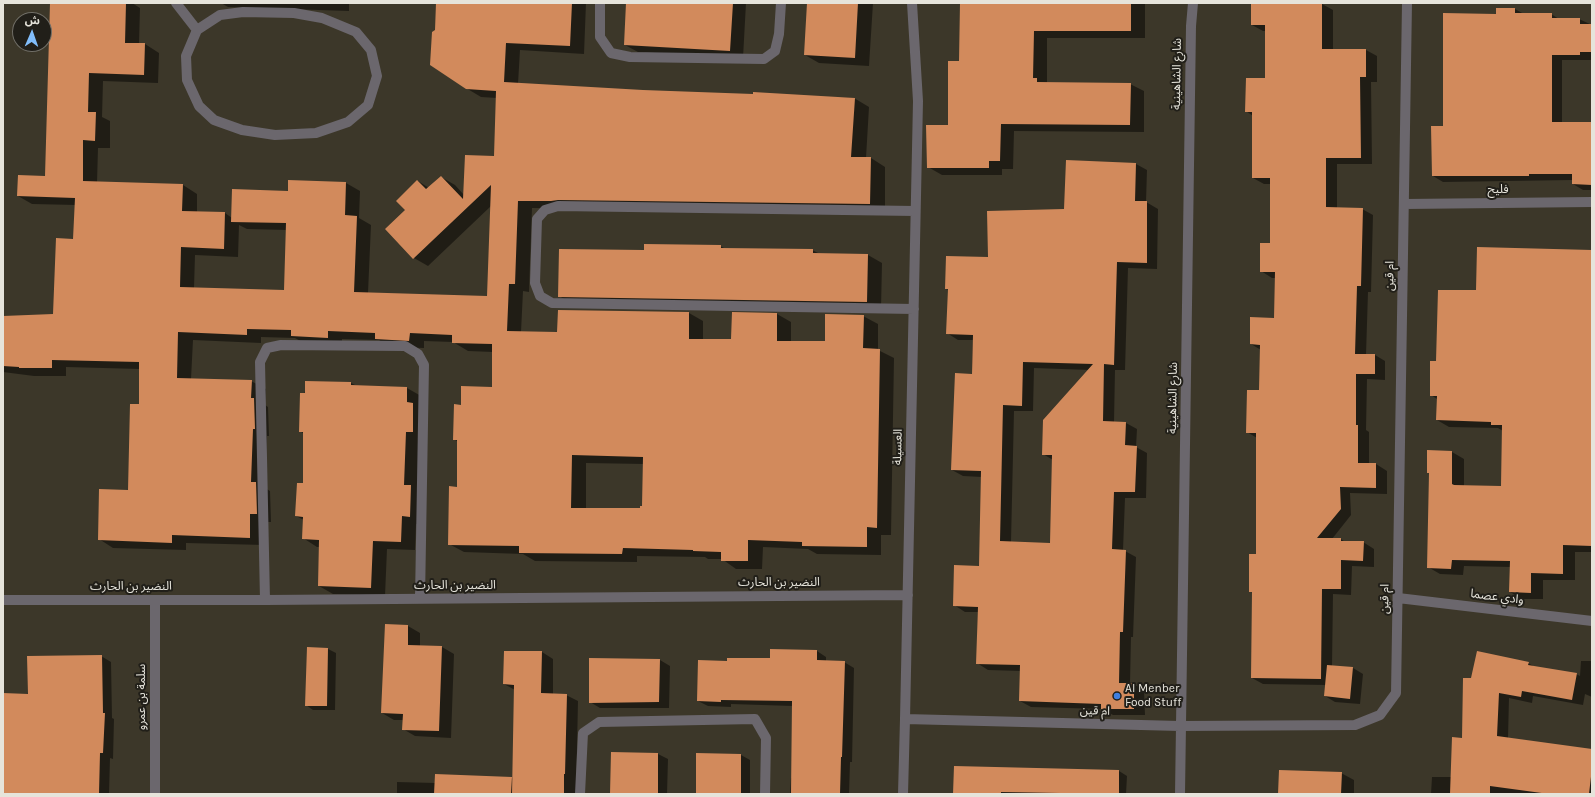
<!DOCTYPE html>
<html>
<head>
<meta charset="utf-8">
<style>
  body { margin:0 }
  #map { position:relative; width:1595px; height:797px; overflow:hidden; background:#3c3729; font-family:Karla,"Noto Sans Arabic",sans-serif }
  canvas { display:block }
  .frame { position:absolute; inset:0; border:4px solid #e6e4db; pointer-events:none }
  .north { position:absolute; left:12px; top:12px; width:40px; height:40px; box-sizing:border-box; background:#211f19; border:1px solid #706e67; border-radius:50%; rotate:2deg; font-size:11px; font-weight:700; line-height:16px; text-align:center; color:#e6e4db }
  .north::after { content:''; display:block; margin:auto; width:14px; height:18px; background:#81bdfa; clip-path:polygon(50% 0,100% 100%,50% 72%,0 100%) }
</style>
</head>
<body>
<div id="map">
<canvas width="1595" height="797"></canvas>
<div class="frame"></div>
<div class="north">ش</div>
</div>
<script>
const ctx = document.querySelector('canvas').getContext('2d');
ctx.lineJoin = 'round';
function paint(path, color) { ctx.fillStyle = color; ctx.fill(path, 'evenodd'); }
const toPath = rows => new Path2D(rows.map(r => 'M' + r).join(''));
function trace(path, color, width, dash) { ctx.strokeStyle = color; ctx.lineWidth = width; ctx.lineCap = dash ? 'butt' : 'round'; ctx.setLineDash(dash || []); ctx.stroke(path); }
function drawText(font, color, halo, rows, align = 'center') {
  ctx.font = font + ' Karla,"Noto Sans Arabic",sans-serif'; ctx.lineWidth = 4; ctx.setLineDash([]); ctx.textBaseline = 'middle'; ctx.strokeStyle = halo; ctx.fillStyle = color; for (const [text, x, y, turn = 0] of rows) {
    ctx.save(); ctx.translate(x, y); ctx.rotate((+turn || 0) * Math.PI / 180); ctx.textAlign = isNaN(turn) ? turn : align; if (halo) ctx.strokeText(text, 0, 0); ctx.fillText(text, 0, 0); ctx.restore();
  }
}
paint(toPath([
  [52,3,132,3,140,8,139,44,145,44,159,53,158,83,103,81,102,117,110,121,110,148,98,148,97,183,183,185,197,194,197,212,225,213,232,218,289,192,346,183,360,191,359,218,371,225,368,293,488,297,491,206,428,266,414,258,406,210,418,181,429,188,441,177,455,185,464,195,495,157,497,98,481,97,466,88,436,30,437,3,586,3,584,54,520,50,518,84,643,91,854,98,869,107,866,158,871,158,885,167,885,212,532,208,529,292,523,291,521,332,558,333,689,313,703,321,703,340,732,340,733,314,777,314,791,322,791,342,826,342,863,316,878,324,878,350,894,358,891,535,881,535,881,555,817,554,808,549,763,547,762,569,736,569,722,559,708,559,705,557,637,556,637,562,535,561,523,554,464,552,449,544,458,488,458,442,454,439,462,406,493,388,493,352,468,351,453,342,424,341,424,348,390,347,379,340,342,339,342,345,306,344,295,338,261,337,261,343,193,340,191,379,251,381,266,389,265,405,268,407,269,436,267,436,265,488,270,491,271,522,265,522,264,545,186,543,186,550,113,548,99,539,128,491,140,405,140,369,66,367,66,376,34,376,3,372,3,317,54,315,74,240,76,205,32,204,18,196,46,177],
  [239,225,247,229,287,230,285,291,194,288,195,255,238,257],
  [586,463,644,464,643,507,641,509,586,509],
  [221,3,349,3,349,11,228,7],
  [627,3,746,3,743,58,638,52,625,45],
  [808,3,873,3,869,66,819,63,805,55],
  [961,3,1145,3,1145,38,1047,38,1047,83,1130,84,1144,91,1144,132,1014,131,1013,169,1002,169,1002,175,942,175,928,167,949,126,960,62],
  [1252,3,1322,4,1333,10,1333,50,1366,50,1377,56,1377,82,1371,82,1372,164,1337,164,1337,208,1362,209,1373,215,1371,292,1368,292,1366,355,1375,355,1385,361,1385,380,1367,379,1366,430,1369,432,1369,464,1376,464,1387,471,1387,494,1350,493,1351,515,1332,539,1341,539,1345,542,1363,542,1374,549,1374,567,1352,566,1351,595,1333,594,1332,666,1353,668,1363,674,1360,704,1335,702,1325,696,1326,685,1263,684,1252,678,1253,593,1250,591,1257,555,1257,438,1247,432,1260,391,1261,350,1251,344,1275,319,1276,278,1272,278,1261,271,1271,244,1271,184,1264,184,1253,178,1253,116,1246,111,1266,79,1266,31,1263,31,1252,25],
  [1515,9,1524,14,1551,14,1559,19,1579,19,1592,25,1592,60,1562,60,1562,123,1592,123,1592,190,1583,190,1573,184,1573,180,1443,182,1433,176,1444,127,1497,15],
  [1067,161,1136,164,1147,170,1146,202,1158,209,1157,269,1128,268,1125,370,1115,370,1114,422,1126,423,1137,429,1136,447,1147,453,1146,498,1125,498,1123,550,1136,557,1133,637,1131,637,1130,684,1133,684,1144,690,1145,715,1113,715,1103,709,1031,707,1020,701,1021,671,988,670,977,663,978,612,965,612,954,605,980,567,982,477,963,476,952,470,972,375,973,340,958,340,947,333,949,290,946,289,989,258,1065,210],
  [1034,368,1090,370,1043,454,1053,460,1051,544,1011,542,1014,411,1033,411],
  [720,246,726,249,812,250,820,254,868,255,882,263,881,309,573,304,559,296,645,251],
  [1592,251,1592,552,1575,552,1575,580,1543,580,1543,599,1522,599,1510,592,1511,567,1464,566,1463,575,1440,574,1428,567,1430,473,1428,451,1452,452,1464,459,1464,486,1502,487,1503,431,1498,428,1449,427,1437,420,1437,399,1431,395,1437,362,1477,291],
  [306,382,351,383,357,386,407,388,421,396,424,524,416,524,415,550,387,549,385,596,333,594,319,586,320,547,317,547,303,538,304,520,296,516,304,484,304,434,300,431],
  [408,626,420,633,420,647,442,647,454,654,451,738,415,736,403,729,403,720,394,720,382,713],
  [308,648,328,649,336,653,335,710,313,710,306,705],
  [817,651,826,657,826,661,844,662,854,668,852,762,850,762,849,794,790,794,791,778,792,778,793,706,731,704,731,707,708,706,698,701,728,662,771,659],
  [542,652,553,659,553,694,566,695,578,701,576,794,397,794,397,782,436,783,436,775,513,778,515,690,504,684],
  [101,656,111,662,112,718,114,719,113,759,110,758,109,794,3,794,3,694,29,695],
  [660,660,670,666,669,708,600,708,590,702],
  [1581,661,1592,661,1592,697,1585,694,1583,705,1533,696,1532,703,1509,698,1508,738,1592,750,1592,794,1431,794,1432,777,1452,777,1463,739,1472,679,1528,663,1535,667,1576,674,1580,676],
  [612,753,658,754,668,759,667,794,611,794],
  [741,755,750,760,750,794,697,794],
  [955,767,1119,771,1127,776,1126,794,954,794],
  [1341,773,1354,780,1354,794,1279,794]
]), '#0007');
paint(toPath([
  [50,3,126,3,125,43,145,43,144,75,89,73,88,112,96,112,95,141,83,140,83,181,183,184,182,211,225,212,224,249,181,247,180,287,284,290,286,223,231,222,232,189,288,191,288,180,346,182,345,215,357,216,354,292,487,296,491,185,413,259,385,229,405,210,396,201,417,180,426,189,441,176,463,199,465,155,494,156,496,91,466,89,430,65,432,32,435,30,436,3,572,3,570,46,506,43,504,82,643,90,753,94,753,92,855,98,851,157,871,157,870,204,558,200,551,201,518,201,515,284,509,284,507,331,557,332,558,310,689,312,689,339,731,339,732,312,777,313,777,341,825,341,825,314,864,315,863,348,880,349,877,528,867,527,867,547,802,546,802,542,748,540,748,561,721,561,721,552,693,551,693,550,623,548,622,554,519,553,519,546,448,545,449,486,457,487,457,440,453,440,454,404,461,405,461,386,492,387,492,344,452,343,452,335,410,333,409,341,375,339,375,333,328,331,328,338,291,336,291,330,247,329,247,335,178,332,177,378,252,380,251,398,254,398,255,429,253,429,251,482,256,482,257,514,250,514,250,538,172,535,172,543,98,540,99,489,128,490,130,404,139,404,139,362,52,360,52,368,19,368,19,367,3,366,3,316,53,314,56,238,73,239,75,198,17,196,18,175,45,176],
  [572,455,643,457,642,506,640,506,640,508,571,508],
  [626,3,733,3,730,51,624,45],
  [807,3,858,3,855,58,804,55],
  [960,3,1131,3,1131,31,1034,31,1033,78,1037,78,1037,82,1131,83,1130,125,1001,124,1000,161,989,161,989,168,927,168,926,125,948,125,948,61,959,61],
  [1251,3,1322,3,1322,49,1366,49,1366,77,1360,77,1361,158,1326,158,1326,207,1363,208,1361,286,1357,286,1355,354,1375,354,1375,374,1356,374,1356,425,1358,425,1358,463,1376,463,1376,488,1340,487,1341,509,1317,538,1341,538,1341,541,1364,541,1363,561,1341,560,1341,589,1322,589,1321,679,1251,678,1252,592,1249,592,1249,554,1256,554,1256,433,1246,433,1247,390,1259,390,1260,345,1250,344,1250,317,1274,318,1275,272,1260,272,1260,243,1270,243,1270,178,1252,178,1252,112,1245,112,1246,78,1265,78,1265,25,1251,25],
  [1496,8,1515,8,1515,13,1552,13,1552,18,1580,18,1580,24,1592,24,1592,52,1580,52,1580,55,1552,55,1552,122,1592,122,1592,185,1572,184,1572,174,1529,174,1529,176,1432,176,1431,126,1443,126,1443,13,1496,14],
  [1066,160,1136,163,1135,201,1147,201,1147,263,1117,262,1114,365,1104,364,1103,421,1126,422,1125,445,1137,446,1135,492,1114,492,1112,549,1126,550,1123,632,1120,632,1119,683,1134,683,1134,709,1101,709,1101,704,1019,701,1020,665,976,664,978,607,953,606,954,565,979,566,981,471,951,470,955,373,972,374,973,335,946,334,948,289,945,289,946,256,988,257,987,211,1064,209],
  [1023,362,1093,364,1043,420,1042,455,1052,455,1050,543,1000,541,1003,405,1022,406],
  [644,244,721,245,721,248,813,249,813,253,868,254,867,302,558,297,559,249,644,250],
  [1477,247,1592,250,1592,546,1563,545,1563,574,1531,573,1531,593,1509,592,1510,561,1452,560,1451,569,1427,568,1429,473,1427,473,1427,450,1452,451,1452,484,1454,485,1501,486,1502,425,1491,425,1491,422,1436,420,1437,396,1430,396,1430,361,1436,361,1438,290,1476,290],
  [305,381,351,382,351,385,407,387,407,402,413,403,413,432,406,432,404,485,411,485,410,517,402,516,401,542,373,541,371,588,318,586,319,540,302,539,303,517,295,516,297,483,303,483,303,432,299,432,300,393,305,393],
  [385,624,408,625,408,645,442,646,439,731,402,730,403,714,381,713],
  [307,647,328,648,327,706,305,706],
  [770,649,817,650,817,660,845,661,842,757,841,757,840,794,791,794,792,701,721,700,721,702,697,701,698,660,727,661,727,658,770,658],
  [504,651,542,651,541,693,567,694,565,774,564,774,564,794,512,794,514,685,503,684],
  [1477,651,1529,662,1528,665,1577,673,1572,700,1522,691,1521,697,1499,693,1497,736,1592,749,1592,768,1589,794,1549,794,1490,786,1490,794,1450,794,1452,737,1462,738,1463,678,1471,678],
  [102,655,103,713,105,713,103,753,100,753,99,794,3,794,3,693,28,694,27,656],
  [589,658,660,659,659,702,589,703],
  [1327,665,1353,667,1350,699,1324,696],
  [611,752,658,753,658,794,610,794],
  [696,753,741,754,741,794,696,794],
  [954,766,1119,770,1119,794,1001,792,1001,794,953,794],
  [1279,770,1342,772,1341,794,1278,794],
  [435,774,512,777,511,794,434,794]
]), '#d28a5c');
trace(toPath([
  [176,3,197,30],
  [600,3,600,37,611,53,630,57,764,59,775,51,779,34,781,3],
  [243,12,294,13,322,18,356,32,371,50,377,76,368,105,348,122,316,133,275,135,242,130,214,120,199,106,187,80,186,56,197,30,220,15,243,12],
  [1405,204,1592,202],
  [914,309,552,303,540,296,535,283,537,219,545,210,558,206,915,211],
  [1398,598,1592,621],
  [3,600,265,600,908,595],
  [155,600,155,794],
  [265,600,260,362,267,348,281,345,405,346,418,354,424,365,420,599],
  [905,719,1180,726,1355,725,1380,715,1396,693,1407,3],
  [580,794,583,733,599,722,755,719,766,738,765,794],
  [903,794,905,719,918,101,912,3],
  [1180,794,1191,26,1193,3]
]), '#6b676d', 10);
for (const [x, y, r, color] of [
  [1117,696,4,"#3f7fe0"]
]) { const dot = new Path2D(); dot.arc(x, y, r, 0, 2 * Math.PI); ctx.fillStyle = color; ctx.fill(dot); trace(dot, '#211f19', 1.5); }
drawText('12px', '#e6e4db', '#211f19', [
  ["شارع الشاهينية",1177,74,-89],
  ["فليح",1498,190],
  ["ام قين",1390,276,-89],
  ["شارع الشاهينية",1173,398,-89],
  ["العسيلة",898,447,-89],
  ["النضير بن الحارث",779,583],
  ["النضير بن الحارث",455,586],
  ["النضير بن الحارث",131,587],
  ["وادي عصما",1497,597,7],
  ["ام قين",1385,599,-89],
  ["سلمة بن عمرو",142,697,-90],
  ["ام قين",1095,711,2]
]);
drawText('12px', '#e6e4db', '#211f19', [
  ["Al Menber",1125,689],
  ["Food Stuff",1125,703]
], 'left');
</script>
</body>
</html>
